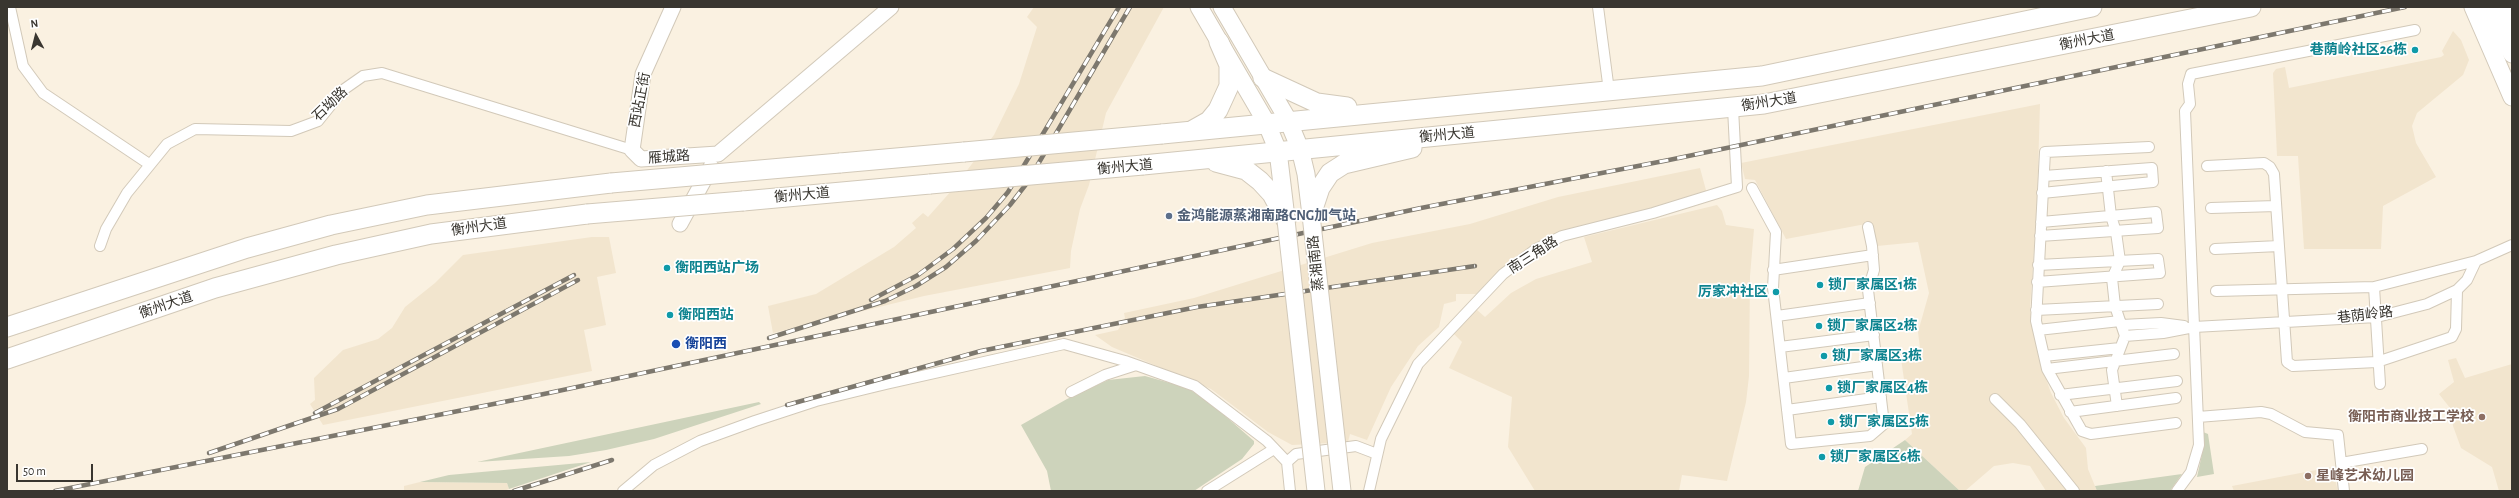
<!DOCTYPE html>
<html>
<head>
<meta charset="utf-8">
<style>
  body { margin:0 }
  #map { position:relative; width:2519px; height:498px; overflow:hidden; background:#faf1e1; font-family:"Alegreya Sans",sans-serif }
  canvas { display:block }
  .frame { position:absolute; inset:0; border:8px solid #393630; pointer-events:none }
  .north { position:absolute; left:16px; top:16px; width:40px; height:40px; -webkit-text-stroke:3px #fff; paint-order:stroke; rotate:353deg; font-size:11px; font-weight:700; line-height:16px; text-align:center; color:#393630 }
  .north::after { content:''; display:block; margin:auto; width:14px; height:18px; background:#393630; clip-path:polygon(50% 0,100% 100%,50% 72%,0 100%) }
  .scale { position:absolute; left:16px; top:464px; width:77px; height:18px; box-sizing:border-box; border:2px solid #393630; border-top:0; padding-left:5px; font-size:12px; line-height:14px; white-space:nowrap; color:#393630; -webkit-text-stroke:3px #fff; paint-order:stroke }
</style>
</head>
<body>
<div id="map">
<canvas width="2519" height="498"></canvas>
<div class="frame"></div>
<div class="north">N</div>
<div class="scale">50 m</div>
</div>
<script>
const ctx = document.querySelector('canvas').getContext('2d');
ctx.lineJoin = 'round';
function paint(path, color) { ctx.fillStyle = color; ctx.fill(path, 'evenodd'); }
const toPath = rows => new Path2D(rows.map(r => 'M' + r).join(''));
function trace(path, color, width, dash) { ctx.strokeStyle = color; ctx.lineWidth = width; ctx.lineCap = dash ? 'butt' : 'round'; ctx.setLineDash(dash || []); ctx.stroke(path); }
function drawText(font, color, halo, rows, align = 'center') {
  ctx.font = font + ' "Alegreya Sans","Noto Sans SC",sans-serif'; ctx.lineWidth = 3.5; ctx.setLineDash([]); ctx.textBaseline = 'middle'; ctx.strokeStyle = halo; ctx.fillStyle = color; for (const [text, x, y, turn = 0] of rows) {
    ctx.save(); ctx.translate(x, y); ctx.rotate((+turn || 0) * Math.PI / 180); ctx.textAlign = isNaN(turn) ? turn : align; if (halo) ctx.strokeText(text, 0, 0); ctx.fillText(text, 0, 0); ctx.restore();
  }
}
paint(toPath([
  [1034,7,1164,7,1106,113,1089,185,1080,209,1071,251,1070,268,924,296,773,333,768,306,816,294,894,247,916,228,912,223,923,213,928,217,952,190,994,135,1019,84,1037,27,1027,17],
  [2453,31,2461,40,2469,60,2463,75,2417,113,2412,126,2416,143,2436,177,2383,206,2381,249,2304,249,2298,156,2277,156,2273,73,2276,69,2285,67,2289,88,2441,57,2444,55,2442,51],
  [2040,104,2037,204,2030,308,2032,327,2039,359,2051,393,2064,418,2086,448,2088,469,2097,491,2046,491,2030,466,2013,463,1994,466,1965,491,1960,491,1905,440,1912,434,1900,352,1920,348,1918,332,1929,293,1918,242,1877,246,1871,223,1786,239,1755,180,1745,179,1741,163],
  [1700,168,1707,194,1556,235,1511,259,1476,294,1456,294,1456,301,1444,304,1439,327,1418,346,1391,387,1367,440,1350,434,1348,442,1292,445,1268,432,1211,389,1112,347,1095,335,1118,330,1125,318,1124,313,1194,298,1372,243,1470,224,1558,197],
  [1717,205,1722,211,1726,225,1754,229,1750,276,1749,376,1746,402,1727,481,1682,475,1679,491,1535,491,1508,447,1512,397,1449,368,1462,342,1454,334,1476,309,1485,317,1511,293,1536,279,1592,262,1584,237],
  [592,237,609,237,616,273,597,277,606,325,584,330,592,371,323,425,310,404,315,400,314,378,343,350,378,339,392,328,405,307,435,283,463,255],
  [2456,358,2465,378,2512,364,2512,491,2499,491,2492,467,2461,448,2453,426,2450,408,2439,394,2454,382,2448,360],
  [2332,467,2338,491,2234,491,2232,486],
  [420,482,507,483,509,489,504,491,404,491,404,486]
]), '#f2e5ce');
paint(toPath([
  [1145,376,1188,388,1216,408,1254,441,1254,444,1242,459,1194,491,1051,491,1047,471,1021,425,1067,399,1108,380],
  [759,402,761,404,654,439,606,450,569,456,477,462],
  [2203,432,2208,434,2214,474,2197,477,2204,445],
  [1905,440,1960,491,1858,491,1865,467],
  [591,462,509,489,507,483,420,482,449,475],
  [2182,474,2170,491,2097,491,2095,486]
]), '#cdd3bb');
const street = toPath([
  [10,7,23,66,43,93,149,164],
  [1598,7,1609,91],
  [2149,147,2045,152,2036,321,2047,369,2082,431,2091,434,2176,423],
  [2207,166,2264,163,2270,167,2274,174,2287,362,2293,366,2377,362,2452,337,2456,329,2457,290],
  [2106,171,2111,216,2116,232,2120,261,2112,278,2115,306,2125,336,2112,370,2117,406],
  [1752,188,1776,232,1773,288,1791,444,1870,436,1884,424,1868,290,1874,270,1872,246,1868,227],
  [2042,193,2153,182,2152,168,2044,176],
  [2211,208,2276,206],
  [2040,236,2158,228,2156,212,2041,222],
  [100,246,106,229,127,193,167,144,195,129,291,131,318,121,343,90,363,76,382,73,632,150],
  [2215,249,2279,246],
  [1773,270,1873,255],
  [2037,282,2160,273,2158,259,2038,265],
  [2374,287,2380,384],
  [2216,291,2374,287,2476,261],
  [2036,310,2158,304],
  [1777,316,1870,303],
  [2122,325,2161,323,2184,326],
  [2038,330,2120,321],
  [2125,336,2163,333,2194,327,2377,317,2427,304,2457,290,2467,280,2476,261,2512,245],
  [1780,347,1874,335],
  [2044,356,2120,348],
  [2047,369,2174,354],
  [1784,378,1877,365],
  [1071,392,1105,375,1136,365],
  [2060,395,2177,381],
  [1995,399,2020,424,2074,491],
  [1787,410,1881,397],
  [2070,412,2176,398],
  [2198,417,2261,412,2271,414,2305,432,2338,435,2344,491],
  [1287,462,1296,454,1356,446,1377,454],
  [2341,463,2422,449],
  [623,491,654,465,700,441,755,421,816,401,886,384,1064,344,1125,361,1195,386,1267,441,1287,462,1290,491],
  [1207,491,1274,449],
  [1369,491,1381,439,1418,364,1503,274,1536,249,1562,236,1653,213,1737,187,1733,108],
  [2177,491,2191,472,2199,445,2185,111,2190,104,2188,84,2191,74,2415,30]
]);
const secondary = toPath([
  [632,150,641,159,718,154,891,7],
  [632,150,643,74,673,7],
  [680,224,711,167]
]);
const primary = toPath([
  [1199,7,1266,122,1278,151,1286,218],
  [1222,7,1288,120,1300,149,1306,174,1311,215],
  [2473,7,2512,97],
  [2491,7,2512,54]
]);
const highway = toPath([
  [2503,7,2512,28],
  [1263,78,1317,103,1347,107],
  [1193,130,1209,121,1218,110,1229,86,1229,65,1219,42],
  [1162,134,1762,76,2092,7],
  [1216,162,1246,170,1260,181,1272,194,1286,220],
  [840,163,964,152],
  [1143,165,1764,104,2251,7],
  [743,201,930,184],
  [1311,215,1320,188,1330,173,1344,164,1412,148],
  [7,327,247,248,331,225,427,205,611,183],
  [7,359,215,288,336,255,431,234,587,214]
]);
trace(street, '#d2c9b9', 12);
trace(secondary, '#d2c9b9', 17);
trace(primary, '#d2c9b9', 19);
trace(highway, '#d2c9b9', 21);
trace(street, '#fff', 10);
trace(secondary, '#fff', 15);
trace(primary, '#fff', 17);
trace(highway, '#fff', 19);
const rail = toPath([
  [871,300,918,275,953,249,986,218,1008,192,1119,7],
  [769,338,885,301,916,286,946,267,976,241,1010,205,1027,183,1130,7],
  [787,405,981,351,1197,307,1475,266],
  [315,413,574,275],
  [209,453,338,409,578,280],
  [55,491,544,394,1421,208,1669,160,2405,7],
  [514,491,612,460]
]);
trace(rail, '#7d786e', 4.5);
trace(rail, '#fff', 3, [9]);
const primaryBridge = toPath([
  [1311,215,1342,491],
  [1286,220,1316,491]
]);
const highwayBridge = toPath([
  [964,152,1162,134],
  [611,183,840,163],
  [930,184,1143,165],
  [587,214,743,201]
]);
trace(primaryBridge, '#d2c9b9', 19, []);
trace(highwayBridge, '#d2c9b9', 21, []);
trace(primaryBridge, '#fff', 17);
trace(highwayBridge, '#fff', 19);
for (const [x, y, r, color] of [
  [2415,50,4,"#0f9aa8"],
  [1169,216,4,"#5c6f8a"],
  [667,268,4,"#0f9aa8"],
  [1820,285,4,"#0f9aa8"],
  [1776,292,4,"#0f9aa8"],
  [670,315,4,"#0f9aa8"],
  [1819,326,4,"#0f9aa8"],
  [676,344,5,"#1a4fb4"],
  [1824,356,4,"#0f9aa8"],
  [1829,388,4,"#0f9aa8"],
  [2482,417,4,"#8d6e63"],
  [1831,422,4,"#0f9aa8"],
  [1822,457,4,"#0f9aa8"],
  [2308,476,4,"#8d6e63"]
]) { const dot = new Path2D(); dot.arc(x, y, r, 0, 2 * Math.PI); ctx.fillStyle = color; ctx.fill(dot); trace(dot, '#fff', 1.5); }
drawText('14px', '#393630', '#fff', [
  ["衡州大道",2087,40,-11],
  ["西站正街",640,100,-79],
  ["衡州大道",1769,102,-9],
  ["石坳路",330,104,-44],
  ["衡州大道",1447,135,-5],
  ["雁城路",669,157,-4],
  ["衡州大道",1125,167,-5],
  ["衡州大道",802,195,-5],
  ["衡州大道",479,227,-8],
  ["南三角路",1533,255,-33],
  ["蒸湘南路",1316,263,-96],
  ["衡州大道",166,305,-19],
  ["巷荫岭路",2365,315,-7]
]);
drawText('bold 14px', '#0d838f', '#fff', [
  ["巷荫岭社区26栋",2407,50,"right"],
  ["衡阳西站广场",675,268],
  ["锁厂家属区1栋",1828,285],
  ["厉家冲社区",1768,292,"right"],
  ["衡阳西站",678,315],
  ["锁厂家属区2栋",1827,326],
  ["锁厂家属区3栋",1832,356],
  ["锁厂家属区4栋",1837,388],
  ["锁厂家属区5栋",1839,422],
  ["锁厂家属区6栋",1830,457]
], 'left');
drawText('bold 14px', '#4e5e75', '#fff', [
  ["金鸿能源蒸湘南路CNG加气站",1177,216]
], 'left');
drawText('bold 14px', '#164399', '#fff', [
  ["衡阳西",685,344]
], 'left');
drawText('bold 14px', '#785e54', '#fff', [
  ["衡阳市商业技工学校",2474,417],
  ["星峰艺术幼儿园",2316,476,"left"]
], 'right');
</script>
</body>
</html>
